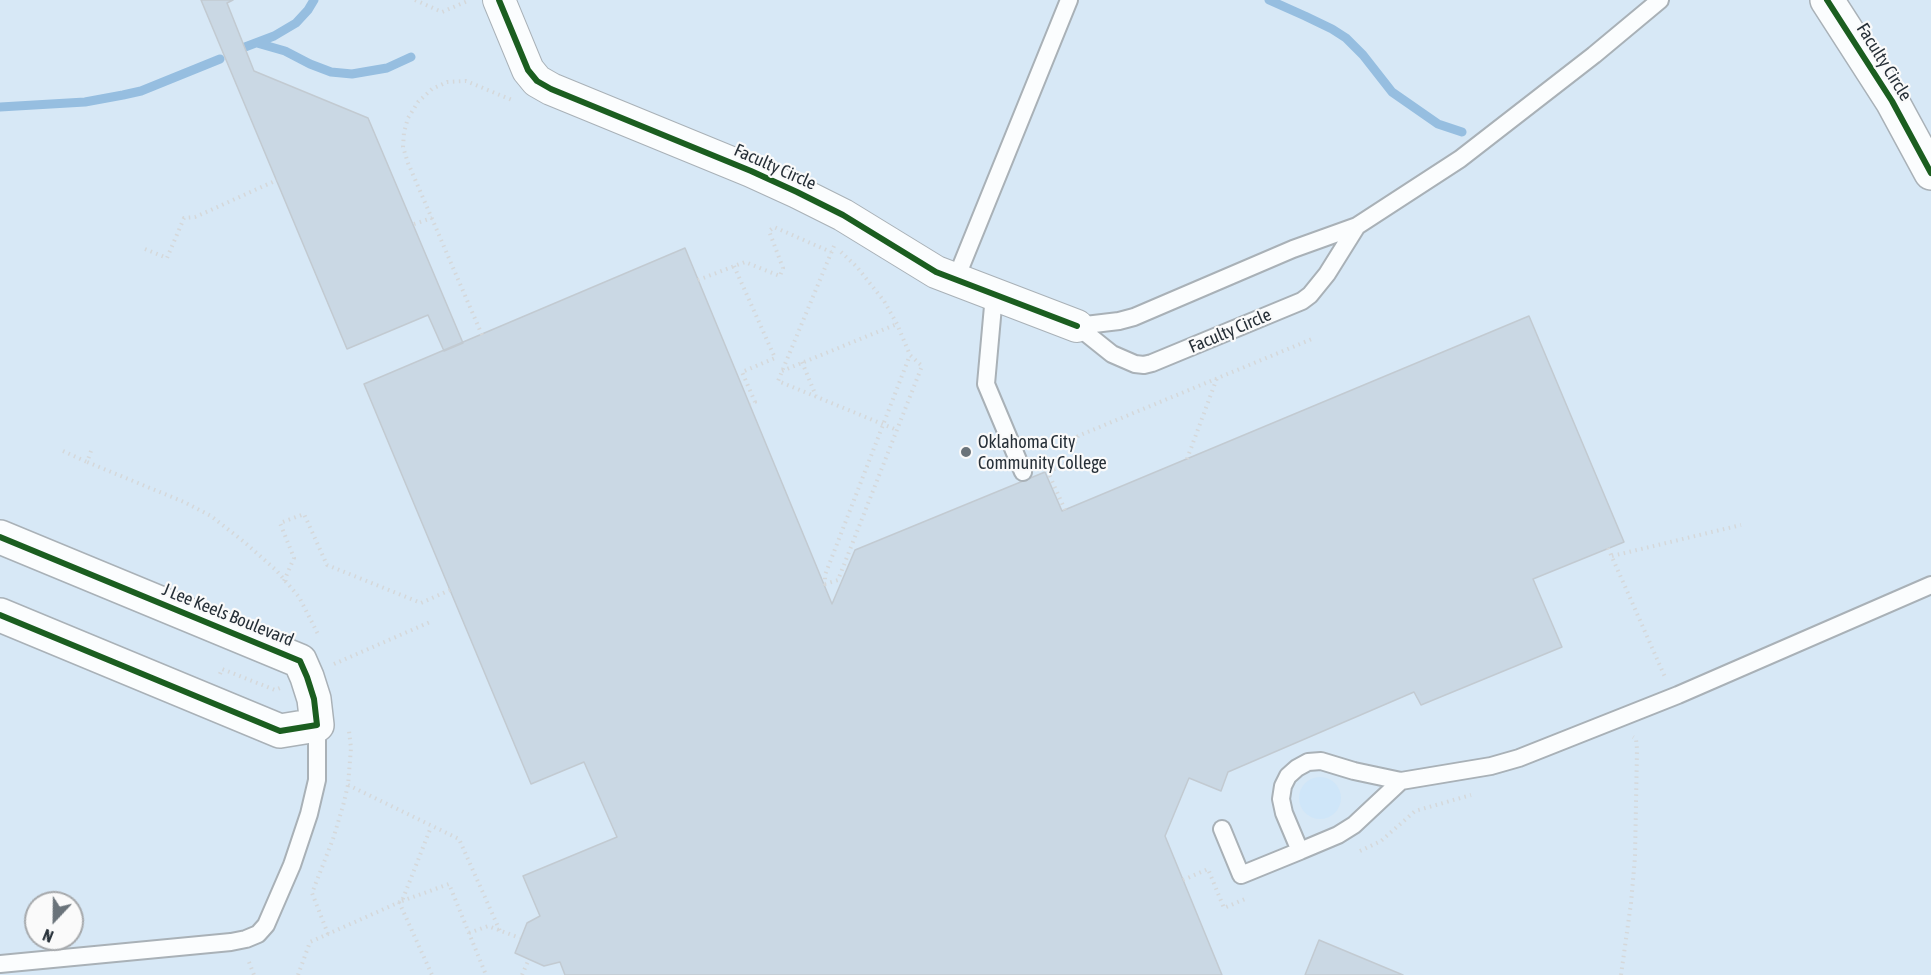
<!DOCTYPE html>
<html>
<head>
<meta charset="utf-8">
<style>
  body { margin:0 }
  #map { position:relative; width:1931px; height:975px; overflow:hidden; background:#e7eff6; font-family:"Asap Condensed",sans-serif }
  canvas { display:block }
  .north { position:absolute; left:24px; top:891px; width:60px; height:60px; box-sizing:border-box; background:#fafafa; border:2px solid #a6a9ac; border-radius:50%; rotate:202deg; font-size:16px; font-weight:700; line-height:24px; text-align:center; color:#273038 }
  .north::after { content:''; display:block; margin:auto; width:21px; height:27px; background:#6a737a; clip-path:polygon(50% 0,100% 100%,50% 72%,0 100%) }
</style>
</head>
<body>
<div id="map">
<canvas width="1931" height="975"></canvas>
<div class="north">N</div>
</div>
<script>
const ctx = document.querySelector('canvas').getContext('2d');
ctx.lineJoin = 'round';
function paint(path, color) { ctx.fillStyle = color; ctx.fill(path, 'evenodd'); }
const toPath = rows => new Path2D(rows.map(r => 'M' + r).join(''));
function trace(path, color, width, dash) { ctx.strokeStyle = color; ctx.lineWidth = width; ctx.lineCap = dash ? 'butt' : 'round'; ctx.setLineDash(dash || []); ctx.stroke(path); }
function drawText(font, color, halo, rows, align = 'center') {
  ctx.font = font + ' "Asap Condensed",sans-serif'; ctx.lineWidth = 4.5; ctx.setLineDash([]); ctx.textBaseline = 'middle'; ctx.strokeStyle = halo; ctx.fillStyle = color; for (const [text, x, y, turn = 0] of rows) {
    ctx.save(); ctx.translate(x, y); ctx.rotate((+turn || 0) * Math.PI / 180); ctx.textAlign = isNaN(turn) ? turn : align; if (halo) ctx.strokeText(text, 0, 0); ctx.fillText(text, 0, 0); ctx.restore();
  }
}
paint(toPath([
  [0,0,1931,0,1931,975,0,975],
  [36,903,72,903,72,939,36,939]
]), '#d7e8f6');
paint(toPath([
  '1299 798a21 21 0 1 1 42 0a21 21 0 1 1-42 0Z'
]), '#cfe6f9');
trace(toPath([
  [1269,0,1305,16,1332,29,1346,38,1363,55,1392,92,1438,124,1462,132],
  [257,43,285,51,310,64,331,72,352,74,387,68,411,57],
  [245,47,274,36,296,23,308,10,314,0],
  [0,107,85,102,123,95,141,91,220,59]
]), '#96bee0', 9);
const building = toPath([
  [201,0,233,0,227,3,254,71,368,118,463,343,444,351,428,315,347,349,201,0],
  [685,248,832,604,855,550,1045,472,1062,511,1529,316,1624,542,1533,579,1562,647,1421,705,1414,692,1228,772,1221,791,1189,778,1165,836,1222,975,565,975,560,962,544,966,515,953,527,923,540,916,523,876,617,837,584,762,531,784,364,384,685,248],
  [1319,940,1403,975,1305,975,1319,940]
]);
paint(building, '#cad8e4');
trace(building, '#c2cad1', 1.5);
const lane = toPath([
  [955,281,1069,0],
  [994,295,986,384,1023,472],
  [1077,326,1119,321,1134,317,1293,249,1357,226,1460,159,1594,55,1660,0],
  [1077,326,1112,354,1135,364,1144,365,1152,363,1302,301,1310,295,1327,274,1357,226],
  [1401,781,1354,825,1338,835,1300,851,1284,813,1281,799,1283,786,1288,776,1297,768,1308,762,1321,761,1354,771,1401,781,1491,766,1519,758,1678,695,1931,585],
  [1222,829,1241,875,1300,851],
  [0,964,231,942,246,939,258,934,266,925,292,865,309,814,317,780,317,725]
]);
const street = toPath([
  [499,0,528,70,537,81,551,89,751,171,797,192,843,215,936,272,1077,326]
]);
const secondary = toPath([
  [1827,0,1892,101,1931,173],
  [0,537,300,661,307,677,314,699,317,725,280,731,0,615]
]);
trace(lane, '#a9b1b7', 20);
trace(street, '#a9b1b7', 34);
trace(secondary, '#a9b1b7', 36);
trace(toPath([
  [415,0,442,12,470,0],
  [414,224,432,218],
  [834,246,778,381,897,430],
  [145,249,167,258,184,218,195,217,202,214,277,180],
  [841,252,857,267,884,301,897,324,910,355,922,366,838,580,825,584,825,575,910,355],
  [734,266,775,358,742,372,755,402,750,404],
  [698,280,745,262,780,276,783,268,769,231,774,227,831,252],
  [482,335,408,163,403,147,404,132,408,118,418,102,432,89,447,82,466,81,512,100],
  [802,362,816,396],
  [782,371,897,324],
  [63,451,87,462],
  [91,451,87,462,184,502,211,516,243,541,276,570,299,597,319,636],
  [1187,459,1217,378],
  [1065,510,1048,472,1064,465,1078,436,1312,339],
  [1608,548,1665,677],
  [1612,556,1741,525],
  [284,581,294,558,280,523,304,514,327,565,421,603,450,590],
  [334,664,430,622],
  [220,674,222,669,275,690,280,688],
  [348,785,459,839,500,931],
  [1360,851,1381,841,1415,811,1471,795],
  [1183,880,1208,869,1224,908,1245,899],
  [402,901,449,884,486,975],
  [399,902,432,975],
  [469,933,488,926,520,938],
  [328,934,312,893,333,839,343,806,348,785,351,748,349,731],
  [249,962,254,975],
  [298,975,310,942,402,901,431,827],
  [522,975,529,959],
  [1621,975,1631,903,1635,857,1637,749,1636,739,1633,737]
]), '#d5d8da', 4, [1.5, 4.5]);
trace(lane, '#fbfdfe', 16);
trace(street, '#fbfdfe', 32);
trace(secondary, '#fbfdfe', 33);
trace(toPath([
  [499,0,528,70,537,81,551,89,751,171,797,192,843,215,936,272,1077,326],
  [1827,0,1892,101,1931,173],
  [0,537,300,661,307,677,314,699,317,725,280,731,0,615]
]), '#1b5e20', 6);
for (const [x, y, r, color] of [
  [966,452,6,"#6a737a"]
]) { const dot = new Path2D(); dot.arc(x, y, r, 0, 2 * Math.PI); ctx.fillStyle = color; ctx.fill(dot); trace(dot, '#fafafa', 2); }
drawText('18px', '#273038', '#fafafa', [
  ["Faculty Circle",1884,62,58],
  ["Faculty Circle",775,167,24],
  ["Faculty Circle",1230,331,-23],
  ["J Lee Keels Boulevard",228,615,22]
]);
drawText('18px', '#273038', '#fafafa', [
  ["Oklahoma City",978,442],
  ["Community College",978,463]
], 'left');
</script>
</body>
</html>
